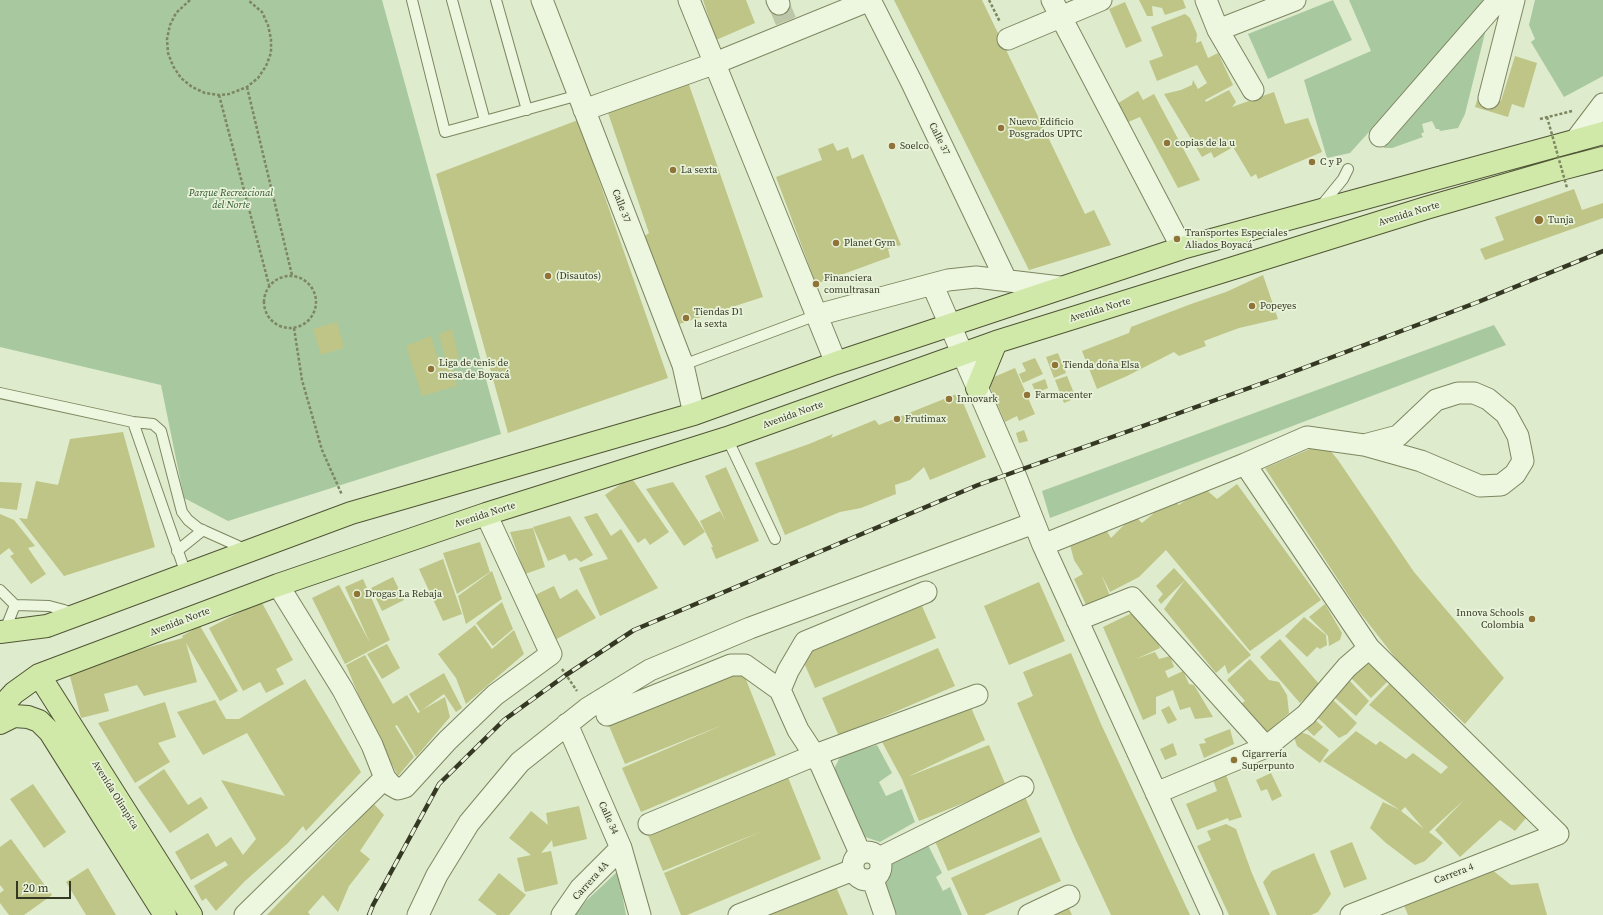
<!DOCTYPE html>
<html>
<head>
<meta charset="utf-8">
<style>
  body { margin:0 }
  #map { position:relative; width:1603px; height:915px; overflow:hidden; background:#deebcc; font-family:"Source Serif 4",serif }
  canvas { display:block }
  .scale { position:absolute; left:16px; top:881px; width:55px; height:18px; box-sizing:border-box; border:2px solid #353823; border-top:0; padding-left:5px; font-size:12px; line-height:14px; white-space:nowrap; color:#353823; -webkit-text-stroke:3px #e9f3da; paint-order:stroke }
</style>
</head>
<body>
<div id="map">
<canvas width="1603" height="915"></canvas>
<div class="scale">20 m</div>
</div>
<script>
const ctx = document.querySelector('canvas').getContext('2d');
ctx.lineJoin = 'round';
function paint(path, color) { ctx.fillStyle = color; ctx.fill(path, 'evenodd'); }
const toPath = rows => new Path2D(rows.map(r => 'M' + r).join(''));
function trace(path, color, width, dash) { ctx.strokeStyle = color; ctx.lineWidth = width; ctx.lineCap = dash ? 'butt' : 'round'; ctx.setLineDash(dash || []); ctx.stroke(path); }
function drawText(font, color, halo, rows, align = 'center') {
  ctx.font = font + ' "Source Serif 4",serif'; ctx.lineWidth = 3.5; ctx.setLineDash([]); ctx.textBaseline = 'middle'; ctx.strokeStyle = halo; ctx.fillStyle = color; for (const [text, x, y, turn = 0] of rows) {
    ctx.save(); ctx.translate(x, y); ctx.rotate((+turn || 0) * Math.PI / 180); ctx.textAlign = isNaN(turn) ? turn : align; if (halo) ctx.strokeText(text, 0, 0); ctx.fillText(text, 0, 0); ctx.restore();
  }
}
paint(toPath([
  [0,0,382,0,501,434,228,521,184,498,161,385,0,347],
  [1333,0,1352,40,1268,79,1248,34],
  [1349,0,1483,0,1468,22,1350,153,1327,158,1304,80,1371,51],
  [1535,0,1603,0,1603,76,1564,97,1531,42,1535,39,1529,25],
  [1486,29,1465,114,1458,128,1440,131,1439,129,1436,129,1432,121,1422,124,1424,132,1421,134,1423,137,1392,148,1383,148],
  [1494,325,1506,345,1050,518,1042,491],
  [877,745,892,773,879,782,886,796,902,789,915,822,880,842,862,836,834,769,841,755],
  [927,843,942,873,936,877,943,891,950,887,962,915,897,915,881,880,890,859],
  [618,871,626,915,575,915,586,901]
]), '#a8c8a0');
paint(toPath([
  [703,0,746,0,755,23,716,40],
  [894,0,982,0,1085,214,1094,210,1111,245,1029,270],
  [1139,0,1183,0,1186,8,1165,15,1162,8,1152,6,1153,16,1147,16],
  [787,1,794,18,776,25,769,8],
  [1125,2,1142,41,1126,48,1109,9],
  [1185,14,1190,18,1197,34,1196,43,1201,41,1208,58,1218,53,1233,85,1205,100,1206,102,1229,90,1236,102,1232,107,1274,92,1285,124,1308,118,1322,152,1258,179,1256,174,1251,177,1233,147,1214,158,1211,152,1202,157,1164,94,1181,90,1192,85,1193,80,1198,89,1207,83,1197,65,1157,81,1149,61,1163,56,1151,27],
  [1515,56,1537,63,1524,108,1512,104,1508,117,1475,107,1479,94,1501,101],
  [687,79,763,297,670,327,639,240,649,233,606,107],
  [1138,91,1143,100,1154,94,1200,180,1178,188,1140,117,1126,123,1115,105],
  [578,120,668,378,508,433,436,174],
  [833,143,837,151,848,147,852,159,863,154,901,245,888,249,890,257,816,284,776,177,822,160,818,149],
  [1574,189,1582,210,1603,203,1603,218,1485,260,1480,249,1504,240,1495,217],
  [1263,275,1278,319,1239,328,1204,341,1206,346,1179,356,1174,352,1127,376,1097,389,1082,351,1129,333,1131,327,1191,304,1226,292],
  [337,322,344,348,321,355,313,329],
  [452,329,459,358,451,361,457,386,422,396,406,346,431,336,438,359,445,357,439,334],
  [1058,353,1066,373,1054,378,1046,357],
  [1035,358,1043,374,1023,383,1019,374,1026,371,1022,363],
  [1015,368,1035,414,1019,421,1017,416,1005,422,987,380],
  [1067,376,1076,398,1064,403,1055,380],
  [1045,379,1048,388,1036,393,1032,384],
  [959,393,986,457,930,480,924,467,910,480,895,485,896,494,861,508,840,512,785,535,755,463,809,444,833,434,831,438,875,420,879,425],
  [1024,430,1028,441,1019,443,1016,433],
  [123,432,155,547,64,576,19,518,27,519,36,481,58,485,70,439],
  [1310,449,1329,449,1338,460,1414,572,1504,678,1465,724,1397,660,1358,610,1265,468],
  [726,467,759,541,716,559,711,547,713,547,700,521,720,511,726,522,705,476],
  [631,477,669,532,650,545,645,538,638,543,605,495],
  [0,482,22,483,17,510,0,508],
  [673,482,705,532,684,546,646,489],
  [1237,484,1321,600,1250,651,1166,550,1139,577,1110,592,1101,574,1110,596,1087,607,1074,579,1083,574,1074,560,1069,541,1103,525,1111,538,1134,515,1142,523,1171,499,1179,505,1203,487,1217,499],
  [597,513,611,536,621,529,658,588,600,616,579,568,608,559,584,517],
  [0,514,14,520,35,546,28,548,46,574,31,584,10,556,14,554,9,548,0,555],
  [570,516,593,555,581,562,576,558,569,561,565,554,548,561,533,527],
  [533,528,545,567,525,574,510,532],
  [480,542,490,572,457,594,443,553],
  [443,559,462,614,443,621,419,569],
  [1174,568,1185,580,1251,655,1228,674,1225,665,1216,673,1164,609,1185,580,1161,604,1158,600,1163,594,1156,586],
  [492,571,502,599,466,624,458,596],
  [393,577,404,600,382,611,371,588],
  [363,579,390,640,345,664,312,598,339,585,370,643,345,587],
  [1039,582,1065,641,1009,665,984,606],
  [554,586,560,599,577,589,596,618,553,641,533,596],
  [261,601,293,660,276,669,284,684,266,693,260,682,243,691,209,628],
  [502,602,513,629,493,646,476,623],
  [1325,604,1342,633,1340,640,1329,646,1328,636,1309,617],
  [922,606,936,638,815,688,801,656],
  [1134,612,1153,633,1160,648,1136,659,1155,652,1159,659,1170,656,1174,667,1165,671,1168,678,1183,671,1189,684,1194,685,1213,717,1195,719,1190,707,1180,710,1173,690,1156,697,1156,714,1143,720,1103,627],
  [1304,617,1326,635,1327,645,1320,649,1317,647,1307,657,1285,636],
  [475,625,492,649,514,630,524,654,466,704,456,678,438,654],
  [200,626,238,691,220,701,186,643,197,682,144,696,137,685,104,694,109,711,81,718,68,669,183,638,182,636],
  [1280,639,1320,685,1300,703,1260,657],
  [387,644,400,668,382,679,367,654],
  [938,648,955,686,839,736,822,698],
  [1071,653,1101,724,1190,915,1111,915,1074,836,1017,703,1033,696,1023,672],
  [365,655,393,704,407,695,418,713,420,712,409,694,444,673,462,708,456,712,444,694,422,710,445,697,450,717,416,757,397,725,395,726,414,757,398,776,368,718,346,665],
  [1250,659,1269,680,1279,682,1287,695,1289,713,1263,736,1237,707,1245,701,1227,680],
  [1367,661,1388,681,1371,698,1350,677],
  [741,667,776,755,641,812,622,768,725,724,625,764,607,721],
  [305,679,361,772,306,831,303,826,288,843,245,881,216,911,206,898,202,901,194,886,228,865,225,861,191,880,175,852,208,833,216,847,231,837,243,855,256,839,221,780,285,796,247,733,203,755,177,712,215,700,226,719,239,719],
  [1348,679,1369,701,1356,716,1334,697],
  [1391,682,1532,811,1515,831,1500,820,1460,857,1435,830,1464,800,1429,832,1443,843,1425,861,1415,865,1386,843,1370,828,1383,802,1400,810,1323,761,1356,731,1376,745,1380,741,1406,759,1413,753,1441,774,1448,767,1369,705],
  [1405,807,1424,829,1401,811],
  [1331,698,1357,723,1347,734,1339,738,1315,715],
  [165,702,176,737,158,743,170,762,135,783,98,723],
  [969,703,985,740,907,777,989,745,1006,786,919,821,902,779,881,740],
  [1169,706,1177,720,1168,724,1161,710],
  [1311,716,1323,727,1314,736,1302,725],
  [1230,729,1234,744,1204,758,1199,744,1206,743,1204,739],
  [1300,732,1309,735,1329,750,1320,763,1297,746,1294,737],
  [1173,743,1177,755,1165,760,1160,749],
  [164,769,188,805,201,797,208,808,170,833,138,787],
  [785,770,821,859,687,915,681,915,664,873,765,830,663,871,645,828],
  [1271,773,1282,796,1272,801,1267,789,1261,791,1256,780],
  [1226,775,1242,817,1229,821,1228,818,1197,830,1186,804,1217,791,1213,780],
  [33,784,66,832,44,848,10,799],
  [1023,792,1040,832,948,871,931,832],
  [374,804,384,815,360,851,370,859,349,886,338,912,323,895,308,912,310,915,267,915],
  [579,806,587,839,553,847,552,840,541,853,551,851,558,884,525,892,517,858,531,855,509,838,531,811,548,825,546,813],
  [1226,824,1236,829,1251,871,1270,915,1229,915,1197,846,1211,840,1207,831],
  [1041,837,1061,881,984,915,968,915,951,878],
  [11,839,52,895,24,915,9,915,0,903,0,893,4,890,0,885,0,847],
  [1352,842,1367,879,1344,888,1330,851],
  [1314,853,1331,894,1318,912,1311,915,1277,915,1263,882,1272,871],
  [1486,865,1511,885,1538,883,1547,915,1408,915,1401,898],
  [88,868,116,915,86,915,66,882],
  [499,873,526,895,509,915,497,915,478,900],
  [834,882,848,915,757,915],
  [1067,904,1072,915,1043,915]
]), '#bec586');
trace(toPath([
  [779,4,786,21]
]), '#bcc7aa', 21, [21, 10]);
const lane = toPath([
  [412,0,445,132,579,95],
  [452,0,485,121],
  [496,0,527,110],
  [1321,206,1343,179,1348,169],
  [683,365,817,315],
  [0,393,133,422,153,424,161,431,182,512,188,520,198,528,247,550],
  [133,422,186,574],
  [727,438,775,539],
  [177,551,203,530],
  [0,590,15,605,49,606,64,610,74,615],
  [7,625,15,605]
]);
const street = toPath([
  [542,0,683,365,694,414],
  [689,0,836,363],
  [777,0,779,4],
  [870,0,911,81,1006,280],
  [1052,0,1182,248],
  [1206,0,1218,30,1253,90],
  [1218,30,1295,0],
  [1008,39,1101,0],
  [1489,98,1514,0],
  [584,110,713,64,870,0],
  [1380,136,1493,6,1502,0],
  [1575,141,1603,104],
  [933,286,1014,472,1043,545,1212,915],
  [817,315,948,280,976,277,1060,287],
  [1245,464,1369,648,1558,834,1351,915],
  [1043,545,1245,464,1307,437,1364,445,1421,461,1480,486,1501,485,1515,474,1523,461,1518,436,1506,414,1488,399,1474,393,1458,393,1436,400,1398,436,1364,445],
  [278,585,343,690,372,745,385,778,391,785,398,789,405,787,447,741,495,695,551,654,486,514],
  [1077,620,1132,598,1266,747],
  [780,690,788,671,805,642,926,592],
  [607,715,731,665,745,665,780,690,798,730,821,765,860,853],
  [567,724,621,848,640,915],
  [1156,793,1266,747,1306,715,1347,667,1369,648],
  [649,824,815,755,977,695],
  '853 866a14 14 0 1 1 28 0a14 14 0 1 1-28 0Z',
  [879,858,1023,787],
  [873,880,885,915],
  [245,915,385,778],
  [418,915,437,875,469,823,520,762,588,708,650,670,750,628,1034,523],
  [562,915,580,889,621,848],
  [739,915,853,870],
  [1029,915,1069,896]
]);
const primary = toPath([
  [977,388,996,342],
  [0,632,47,626,351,513,694,414,836,363,1182,248,1603,133],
  [39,675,191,915],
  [0,708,14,693,39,675,278,585,486,514,727,438,996,342,1426,208,1557,170,1603,158],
  [0,723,14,716,28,717,39,721,50,732,165,915]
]);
trace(lane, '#7e8661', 12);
trace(street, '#7e8661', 23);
trace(primary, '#505535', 24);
trace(toPath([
  [190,0,176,13,170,25,167,39,168,53,173,66,181,78,192,87,205,93,219,95,229,94,247,87,258,78,266,66,271,53,271,39,268,25,262,12,248,0],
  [989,0,1000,22],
  [247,87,292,275],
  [219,95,269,285],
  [1540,119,1572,111],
  '264 302a26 26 0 1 1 52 0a26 26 0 1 1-52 0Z',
  [294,328,302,380,322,450,342,495],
  [562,669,577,691]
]), '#7e8661', 2.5, [3, 2]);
trace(lane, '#edf6de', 10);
trace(street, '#edf6de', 21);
trace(primary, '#d0e9a9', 22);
const rail = toPath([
  [369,915,373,905,439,784,504,720,566,675,634,630,978,485,1277,378,1478,302,1603,251]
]);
trace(rail, '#353823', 4.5);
trace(rail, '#e9f3da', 3, [9]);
trace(toPath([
  [1547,117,1567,188]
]), '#7e8661', 2.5, [3, 2]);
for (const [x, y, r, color] of [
  [1001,128,4,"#8f7337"],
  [1167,143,4,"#8f7337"],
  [892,146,4,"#8f7337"],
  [1312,162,4,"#8f7337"],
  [673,170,4,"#8f7337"],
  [1539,220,5,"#8f7337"],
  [1177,239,4,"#8f7337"],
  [836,243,4,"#8f7337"],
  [548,276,4,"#8f7337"],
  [816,284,4,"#8f7337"],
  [1252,306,4,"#8f7337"],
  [686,318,4,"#8f7337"],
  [1055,365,4,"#8f7337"],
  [431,369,4,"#8f7337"],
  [1027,395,4,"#8f7337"],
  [949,399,4,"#8f7337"],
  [897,419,4,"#8f7337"],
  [357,594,4,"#8f7337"],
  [1532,619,4,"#8f7337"],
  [1234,760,4,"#8f7337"]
]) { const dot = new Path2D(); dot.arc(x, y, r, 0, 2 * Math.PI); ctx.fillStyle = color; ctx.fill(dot); trace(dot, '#e9f3da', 1.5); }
drawText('10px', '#353823', '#e9f3da', [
  ["Nuevo Edificio",1009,122],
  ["Posgrados UPTC",1009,134],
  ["copias de la u",1175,143],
  ["Soelco",900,146],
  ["C y P",1320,162],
  ["La sexta",681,170],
  ["Tunja",1548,220],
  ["Transportes Especiales",1185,233],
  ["Aliados Boyacá",1185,245],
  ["Planet Gym",844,243],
  ["(Disautos)",556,276],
  ["Financiera",824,278],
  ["comultrasan",824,290],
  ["Popeyes",1260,306],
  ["Tiendas D1",694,312],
  ["la sexta",694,324],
  ["Liga de tenis de",439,363],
  ["mesa de Boyacá",439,375],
  ["Tienda doña Elsa",1063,365],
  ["Farmacenter",1035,395],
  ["Innovark",957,399],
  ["Frutimax",905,419],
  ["Drogas La Rebaja",365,594],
  ["Innova Schools",1524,613,"right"],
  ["Colombia",1524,625,"right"],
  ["Cigarrería",1242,754],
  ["Superpunto",1242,766]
], 'left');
drawText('10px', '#353823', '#e9f3da', [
  ["Calle 37",939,139,64],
  ["Calle 37",621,206,69],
  ["Avenida Norte",1409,214,-17],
  ["Avenida Norte",1100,310,-17],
  ["Avenida Norte",793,415,-20],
  ["Avenida Norte",485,515,-18],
  ["Avenida Norte",180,622,-21],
  ["Avenida Olimpica",115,795,58],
  ["Calle 34",608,818,66],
  ["Carrera 4",1454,874,-21],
  ["Carrera 4A",591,881,-48]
]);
drawText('italic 10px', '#2e532c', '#e9f3da', [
  ["Parque Recreacional",231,193],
  ["del Norte",231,205]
]);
</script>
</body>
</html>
